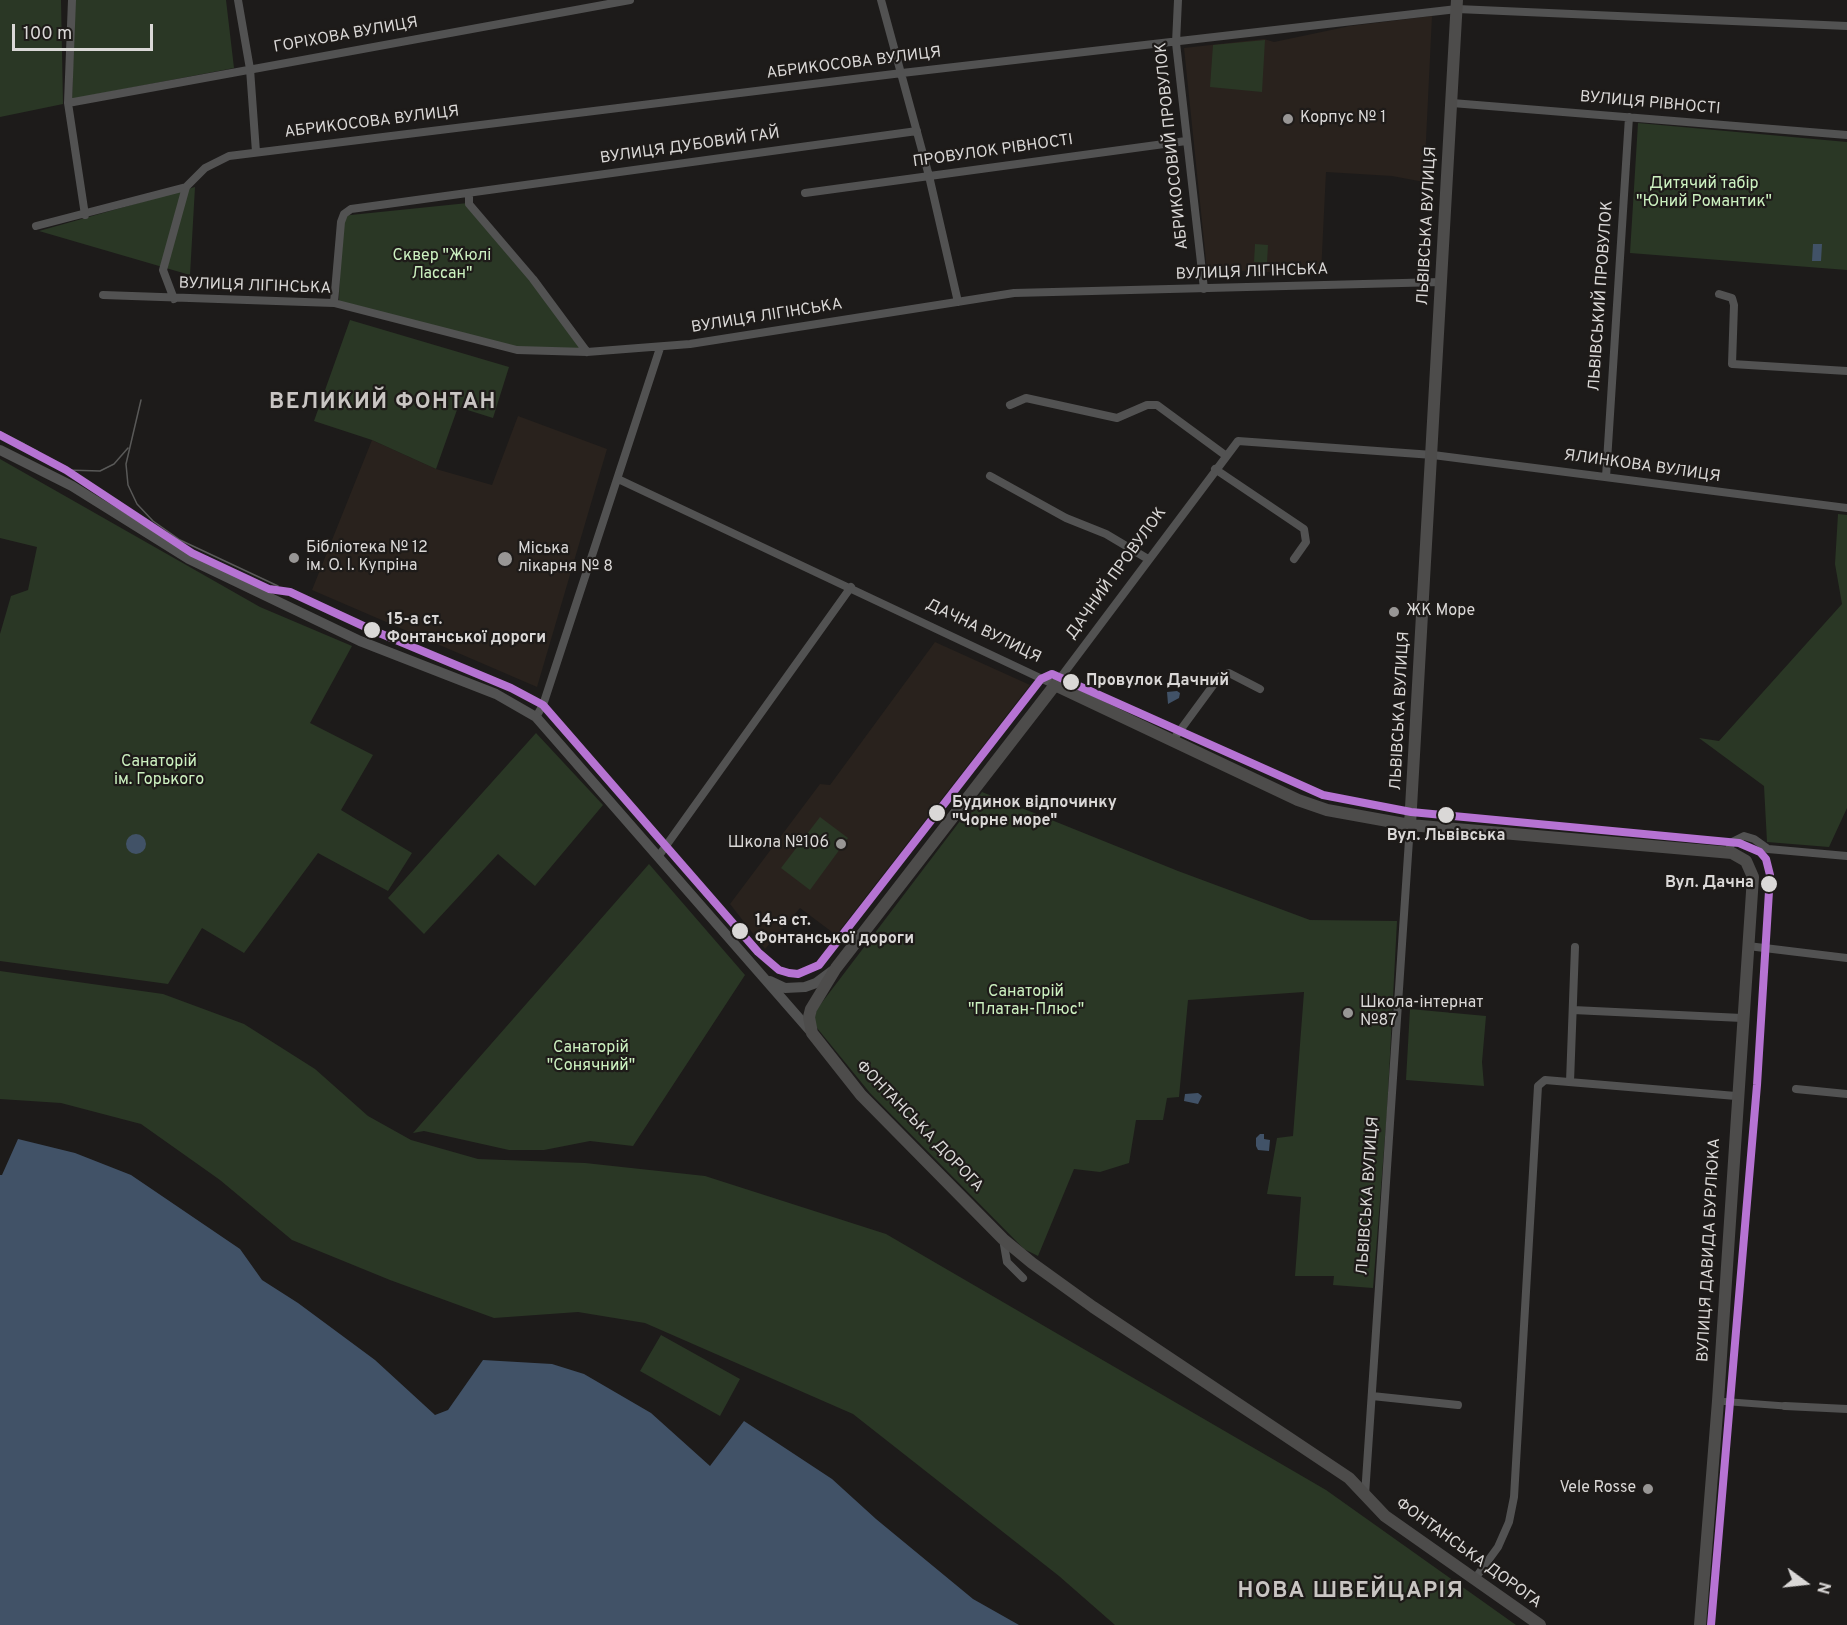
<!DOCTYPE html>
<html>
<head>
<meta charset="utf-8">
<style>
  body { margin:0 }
  #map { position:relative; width:1847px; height:1625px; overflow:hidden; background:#1d1b1a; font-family:Overpass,sans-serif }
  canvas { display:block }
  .north { position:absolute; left:1775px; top:1553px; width:60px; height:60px; -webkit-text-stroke:4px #1e1b19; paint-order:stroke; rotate:105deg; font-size:16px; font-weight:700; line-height:24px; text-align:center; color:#dad8d7 }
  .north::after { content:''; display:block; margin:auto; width:21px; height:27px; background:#dad8d7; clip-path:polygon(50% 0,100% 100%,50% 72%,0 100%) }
  .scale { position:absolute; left:12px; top:24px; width:141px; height:27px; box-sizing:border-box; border:3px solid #dad8d7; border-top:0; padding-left:8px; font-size:18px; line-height:21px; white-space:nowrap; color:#dad8d7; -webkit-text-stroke:4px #1e1b19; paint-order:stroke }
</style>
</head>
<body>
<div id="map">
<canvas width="1847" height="1625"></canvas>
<div class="north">N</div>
<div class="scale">100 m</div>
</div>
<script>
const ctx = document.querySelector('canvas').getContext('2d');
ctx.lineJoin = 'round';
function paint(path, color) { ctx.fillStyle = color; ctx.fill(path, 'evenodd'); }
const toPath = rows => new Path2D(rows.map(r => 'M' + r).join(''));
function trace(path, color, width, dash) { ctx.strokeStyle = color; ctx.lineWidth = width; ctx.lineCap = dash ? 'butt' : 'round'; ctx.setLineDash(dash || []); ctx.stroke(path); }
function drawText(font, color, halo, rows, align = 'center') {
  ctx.font = font + ' Overpass,sans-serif'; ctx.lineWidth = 4.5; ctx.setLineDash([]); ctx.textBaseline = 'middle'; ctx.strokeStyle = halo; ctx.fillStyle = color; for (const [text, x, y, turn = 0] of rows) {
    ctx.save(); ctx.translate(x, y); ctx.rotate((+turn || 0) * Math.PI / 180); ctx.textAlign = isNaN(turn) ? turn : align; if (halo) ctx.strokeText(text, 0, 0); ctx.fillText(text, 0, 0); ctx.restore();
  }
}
paint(toPath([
  [1432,16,1424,182,1392,176,1326,172,1321,274,1207,270,1184,48,1264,39,1274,42,1350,26],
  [518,416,607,449,537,687,312,590,372,440,436,469,492,485],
  [935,642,1030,685,836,935,800,908,765,949,730,904,820,784,830,785]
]), '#29221d');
paint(toPath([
  [0,0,61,0,63,104,0,117],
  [75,0,226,0,234,68,72,99],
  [1265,40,1262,92,1210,87,1213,45],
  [1638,123,1847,142,1847,270,1630,253],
  [195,187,190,275,39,231],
  [468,203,587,350,518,348,339,302,341,216],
  [1255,244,1268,245,1267,263,1254,262],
  [350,320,509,367,493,418,458,407,436,469,372,440,314,421],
  [0,431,25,443,25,450,0,437],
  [0,459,260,607,352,646,310,723,373,755,341,810,412,853,388,891,318,853,244,953,202,928,168,984,0,961,0,634,11,596,28,590,37,547,0,538],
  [1838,514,1847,515,1847,808,1829,847,1767,842,1764,786,1699,738,1719,741,1842,604,1835,564],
  [536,733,603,805,535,886,498,854,424,934,388,898],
  [982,792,1178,871,1310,920,1397,921,1387,1112,1373,1288,1333,1285,1334,1276,1295,1276,1301,1197,1267,1194,1277,1138,1293,1136,1304,992,1188,1000,1179,1097,1167,1098,1163,1120,1136,1120,1129,1163,1100,1172,1074,1169,1038,1256,1024,1249,870,1093,813,1023,817,1009],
  [820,817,848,838,810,890,781,868],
  [649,864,745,975,633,1146,590,1141,544,1150,509,1150,424,1131,413,1133],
  [0,971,163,994,244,1024,315,1069,368,1116,411,1140,478,1159,585,1163,705,1176,886,1234,1326,1490,1516,1625,1115,1625,1059,1576,853,1414,645,1323,578,1312,494,1318,390,1280,292,1240,220,1180,141,1124,61,1103,0,1099],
  [1410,1009,1486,1016,1482,1062,1484,1086,1406,1080],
  [661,1335,740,1379,720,1416,640,1371]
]), '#2a3725');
paint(toPath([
  [1813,244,1822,244,1821,261,1812,261],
  [1177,691,1180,693,1179,698,1168,704,1167,692],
  '126 844a10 10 0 1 1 20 0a10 10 0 1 1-20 0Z',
  [1198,1093,1202,1096,1198,1104,1184,1101,1185,1094],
  [1260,1134,1264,1134,1264,1139,1270,1140,1269,1151,1258,1150,1256,1146,1256,1138],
  [18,1139,75,1153,131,1175,240,1249,262,1280,298,1303,375,1360,435,1415,448,1410,483,1360,552,1364,584,1374,651,1413,710,1466,744,1421,832,1479,876,1519,973,1599,1019,1625,0,1625,0,1175,2,1175]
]), '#415267');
trace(toPath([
  [1718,1401,1785,1406]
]), '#525252', 7);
trace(toPath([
  [72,0,68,103,85,215],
  [238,0,250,69,256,152],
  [881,0,929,176,958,302],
  [1178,0,1176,43,1204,289],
  [68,103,630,0],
  [1452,103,1847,135],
  [805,193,1186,141],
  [469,194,469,204,533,279,587,352],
  [36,226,186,187],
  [1719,294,1732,298,1734,305,1732,364,1847,371],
  [103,295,334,303,517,350,587,352,690,344,1014,293,1441,282],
  [174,299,163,270,186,187,205,168,229,156,902,73,1457,9,1847,26],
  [334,303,341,222,344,214,351,209,917,131],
  [1010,405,1026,398,1117,418,1147,405,1157,405,1225,455],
  [1215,469,1304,529,1306,542,1294,559],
  [990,476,1066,518,1106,534,1148,559],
  [1606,477,1629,117],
  [618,479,1055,685,1238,441,1433,455,1847,508],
  [536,717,543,705,660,348],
  [1173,740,1220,676,1229,673,1260,689],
  [1728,852,1732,842,1744,836,1754,839,1768,849,1847,856],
  [658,857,851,587],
  [1748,946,1847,958],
  [1573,1010,1742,1018],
  [1570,1082,1575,947],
  [1796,1089,1847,1094],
  [1003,1239,1007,1262,1023,1278],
  [1372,1396,1458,1405],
  [1785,1406,1847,1409],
  [1365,1495,1410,825],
  [1474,1580,1498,1547,1509,1522,1514,1497,1538,1086,1545,1080,1736,1096]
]), '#525252', 8);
trace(toPath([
  [0,450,72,486,189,559,360,641,496,694,536,717,812,1033],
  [770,981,785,988,805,987,816,983,832,971]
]), '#525252', 10);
trace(toPath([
  [1410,825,1457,0],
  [1540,1625,1385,1516,1349,1478,1093,1307,1032,1263,1003,1239,861,1095,812,1033,809,1017,811,1009,836,968,1055,685,1298,800,1327,810,1410,825,1732,853,1746,861,1753,877,1718,1401,1700,1625]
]), '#4d4c4b', 12);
trace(toPath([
  [141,400,126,464,128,485,137,504,153,521,180,540,278,586],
  [0,432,37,451,48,461],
  [66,470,100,471,114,464,128,448]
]), '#595958', 1.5);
trace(toPath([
  [0,435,66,470,192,553,269,589,290,592,372,630,511,688,543,705,758,952,779,970,789,973,798,974,819,965,1041,679,1052,674,1323,795,1411,812,1739,843,1760,852,1766,859,1770,875,1757,1085,1711,1625]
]), '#b673d3', 8);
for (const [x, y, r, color] of [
  [1288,119,6,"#989695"],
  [294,558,6,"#989695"],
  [505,559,8,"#989695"],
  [1394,612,6,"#989695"],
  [372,630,9,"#dad8d7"],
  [1071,682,9,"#dad8d7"],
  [937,813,9,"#dad8d7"],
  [1446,815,9,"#dad8d7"],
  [841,844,6,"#989695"],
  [1769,884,9,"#dad8d7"],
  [740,931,9,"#dad8d7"],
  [1348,1013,6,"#989695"],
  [1648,1489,6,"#989695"]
]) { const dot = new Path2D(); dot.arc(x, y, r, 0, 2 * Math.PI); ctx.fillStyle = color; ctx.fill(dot); trace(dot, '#1e1b19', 2); }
drawText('16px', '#dad8d7', '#1e1b19', [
  ["ГОРІХОВА ВУЛИЦЯ",346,36,-10],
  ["АБРИКОСОВА ВУЛИЦЯ",854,64,-7],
  ["ВУЛИЦЯ РІВНОСТІ",1650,104,5],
  ["АБРИКОСОВА ВУЛИЦЯ",372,123,-7],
  ["АБРИКОСОВИЙ ПРОВУЛОК",1173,146,-96],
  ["ВУЛИЦЯ ДУБОВИЙ ГАЙ",690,147,-8],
  ["ПРОВУЛОК РІВНОСТІ",993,152,-8],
  ["ЛЬВІВСЬКА ВУЛИЦЯ",1428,226,-87],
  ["ВУЛИЦЯ ЛІГІНСЬКА",1252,273,-2],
  ["ВУЛИЦЯ ЛІГІНСЬКА",255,287,2],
  ["ЛЬВІВСЬКИЙ ПРОВУЛОК",1602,296,-86],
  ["ВУЛИЦЯ ЛІГІНСЬКА",767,317,-9],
  ["ЯЛИНКОВА ВУЛИЦЯ",1642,467,8],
  ["ДАЧНИЙ ПРОВУЛОК",1117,574,-54],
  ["ДАЧНА ВУЛИЦЯ",983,632,26],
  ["ЛЬВІВСЬКА ВУЛИЦЯ",1401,711,-87],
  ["ФОНТАНСЬКА ДОРОГА",919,1127,46],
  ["ЛЬВІВСЬКА ВУЛИЦЯ",1369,1196,-86],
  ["ВУЛИЦЯ ДАВИДА БУРЛЮКА",1710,1250,-87],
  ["ФОНТАНСЬКА ДОРОГА",1468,1554,36]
]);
drawText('16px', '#dad8d7', '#1e1b19', [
  ["Корпус № 1",1300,119],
  ["Бібліотека № 12",306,549],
  ["ім. О. І. Купріна",306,567],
  ["Міська",518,550],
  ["лікарня № 8",518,568],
  ["ЖК Море",1406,612],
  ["Школа №106",829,844,"right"],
  ["Школа-інтернат",1360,1004],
  ["№87",1360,1022],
  ["Vele Rosse",1636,1489,"right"]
], 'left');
drawText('16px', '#ccf1c0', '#1e1b19', [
  ["Дитячий табір",1704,185],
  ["\"Юний Романтик\"",1704,203],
  ["Сквер \"Жюлі",442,257],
  ["Лассан\"",442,275],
  ["Cанаторій",159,763],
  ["ім. Горького",159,781],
  ["Санаторій",1026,993],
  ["\"Платан-Плюс\"",1026,1011],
  ["Санаторій",591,1049],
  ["\"Сонячний\"",591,1067]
]);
drawText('bold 16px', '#dad8d7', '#1e1b19', [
  ["15-а ст.",387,621],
  ["Фонтанської дороги",387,639],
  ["Провулок Дачний",1086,682],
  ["Будинок відпочинку",952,804],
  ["\"Чорне море\"",952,822],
  ["Вул. Львівська",1446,837,"center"],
  ["Вул. Дачна",1754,884,"right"],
  ["14-а ст.",755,922],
  ["Фонтанської дороги",755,940]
], 'left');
ctx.letterSpacing = '1.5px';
drawText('bold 22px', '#c9c5c3', '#1e1b19', [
  ["ВЕЛИКИЙ ФОНТАН",383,404],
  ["НОВА ШВЕЙЦАРІЯ",1351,1593]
]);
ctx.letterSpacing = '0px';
</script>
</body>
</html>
